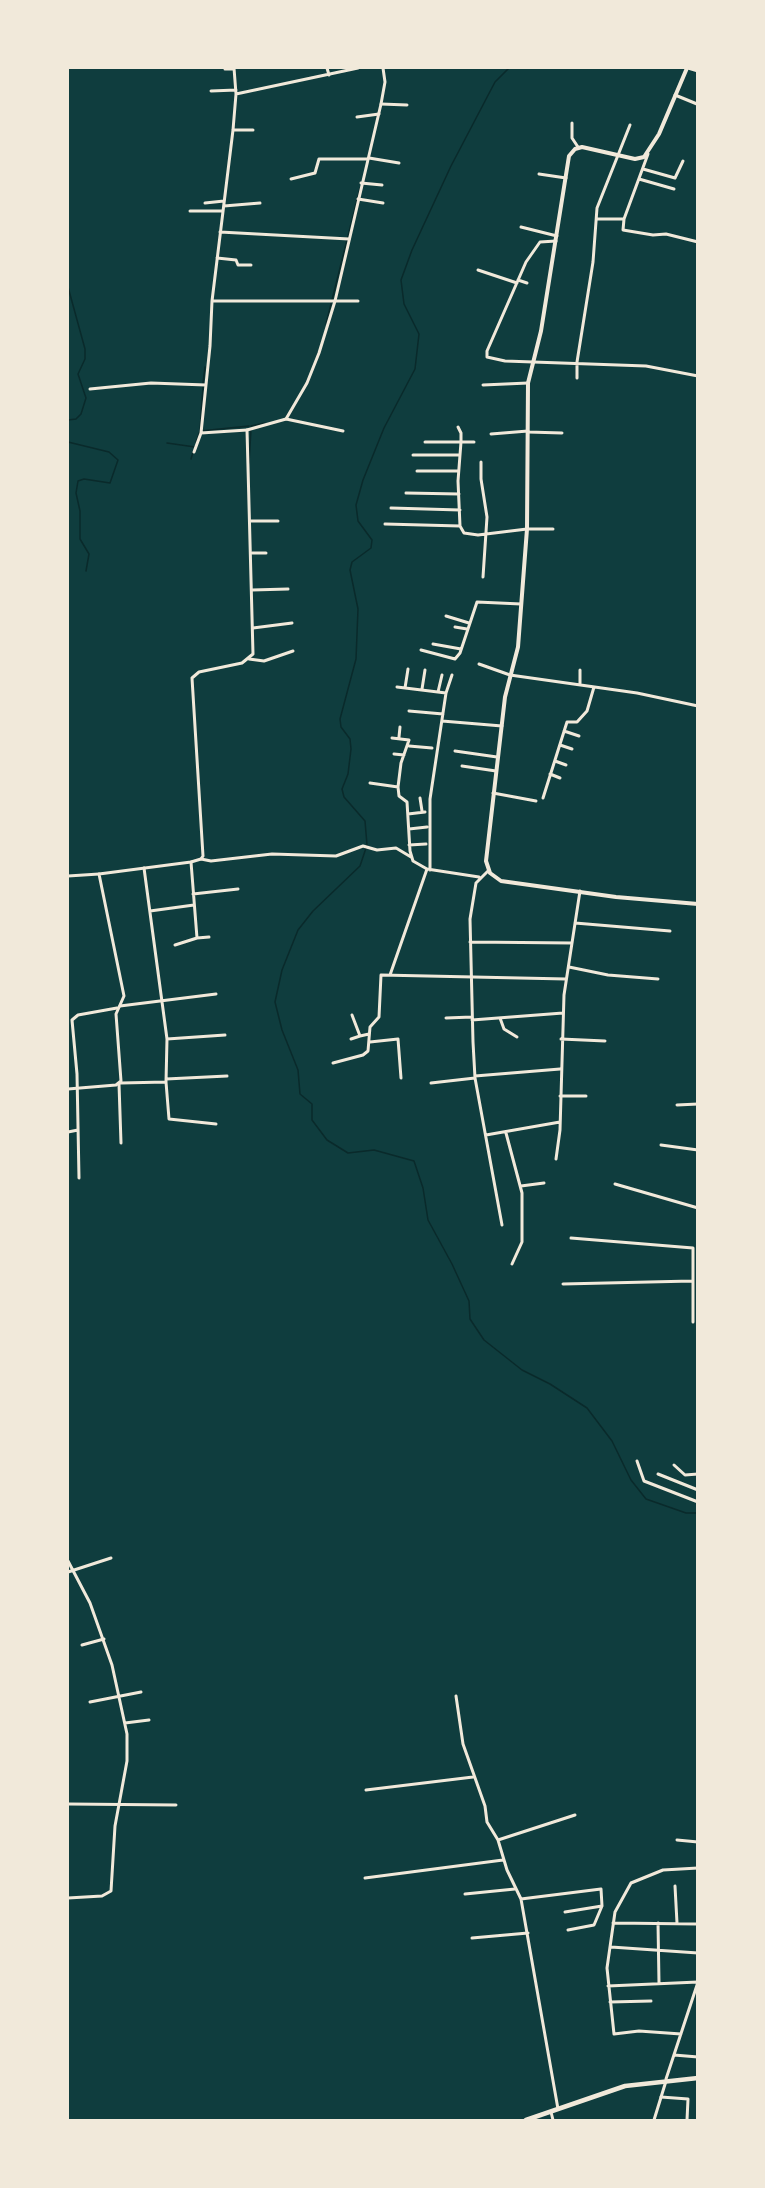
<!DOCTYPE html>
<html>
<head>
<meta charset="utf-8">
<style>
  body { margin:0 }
  #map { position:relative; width:765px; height:2188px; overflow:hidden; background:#0f3d3e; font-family:Manrope,sans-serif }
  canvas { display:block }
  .frame { position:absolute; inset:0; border:69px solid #f1e9da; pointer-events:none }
</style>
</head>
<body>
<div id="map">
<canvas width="765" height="2188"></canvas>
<div class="frame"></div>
</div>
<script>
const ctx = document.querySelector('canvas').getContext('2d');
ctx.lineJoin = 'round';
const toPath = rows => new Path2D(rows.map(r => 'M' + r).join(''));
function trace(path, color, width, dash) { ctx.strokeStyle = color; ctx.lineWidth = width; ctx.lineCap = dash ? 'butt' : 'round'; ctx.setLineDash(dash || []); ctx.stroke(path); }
trace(toPath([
  [509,68,495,82,451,166,412,250,401,280,404,304,419,334,415,369,384,428,363,480,356,505,358,521,372,540,371,548,352,562,350,570,358,609,356,659,340,719,341,727,350,739,351,749,348,774,342,789,344,797,365,821,367,845,360,866,313,911,298,930,282,970,275,1002,282,1030,298,1070,300,1094,312,1104,312,1120,327,1140,348,1153,374,1150,414,1161,423,1188,428,1220,452,1264,469,1301,470,1319,484,1340,522,1370,550,1384,587,1408,612,1441,631,1480,646,1499,686,1513,698,1513],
  [68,287,85,349,85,359,78,374,86,398,81,414,76,419,68,420],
  [326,324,360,188],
  [203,383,205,367],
  [251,426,265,423],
  [200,431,249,426],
  [68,442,109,452,118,460,110,483,84,479,78,481,76,493,80,511,80,539,89,554,86,571],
  [196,442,200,431,203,387],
  [167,443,195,447],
  [191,459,193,452],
  [249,463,251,429]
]), '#0a2a2b', 1.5);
trace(toPath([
  [327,68,329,75],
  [688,68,698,71],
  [225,69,234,69],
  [211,91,236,90],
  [236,94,358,68],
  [675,95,697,104],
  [381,104,407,105],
  [357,117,379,114],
  [572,123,572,138,578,147],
  [233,130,253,130],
  [648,154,624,219,623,230,653,235,666,234,698,242],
  [369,158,399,163],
  [643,169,675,178,683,161],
  [539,174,566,178],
  [291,179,315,173,319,159,367,159],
  [639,179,674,189],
  [361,183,382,185],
  [358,199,383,203],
  [205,203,224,201],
  [224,206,260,203],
  [190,211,222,211],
  [597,219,624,219],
  [521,227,557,236],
  [220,232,349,239],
  [556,241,540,242,526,262,487,351,487,357,505,361,646,366,698,376],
  [217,258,236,260,238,265,251,265],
  [478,270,517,283],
  [518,280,527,283],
  [213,301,358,301],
  [577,378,577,362,593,262,597,208,630,125],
  [483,385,528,383],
  [90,389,151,383,206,385],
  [286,419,343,431],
  [458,427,461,433,461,442,474,442],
  [528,432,562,433],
  [201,433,247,430],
  [491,434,528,431],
  [425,442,461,442,458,481,460,526,464,533,478,535,527,529,553,529],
  [194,452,201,433,210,346,212,301,233,130,236,94,234,68],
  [413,455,460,455],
  [481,462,481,479,487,517,483,577],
  [417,471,458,471],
  [406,493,459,494],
  [391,508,460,510],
  [251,521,278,521],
  [385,524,460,526],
  [252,553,266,553],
  [252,590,288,589],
  [446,616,469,623],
  [455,627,467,629],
  [253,628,292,623],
  [433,644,461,649],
  [421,650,455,659,460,653,477,602,521,604],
  [249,659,264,661,293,651],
  [479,664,510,675,637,693,698,706],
  [580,685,580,670],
  [397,687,446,693,430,799,430,870],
  [405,688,408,669],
  [422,689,425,670],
  [438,692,442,675],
  [446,693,452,675],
  [409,711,443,714],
  [442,721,502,726],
  [564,731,579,736],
  [399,737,400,727],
  [392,738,409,740,401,763,398,787,399,796,407,802,410,851,413,861,427,869,479,877],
  [560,745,572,749],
  [409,746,432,748],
  [455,751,497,757],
  [394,754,404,755],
  [555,761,566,765],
  [462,766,496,771],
  [550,774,560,778],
  [370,783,398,787],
  [493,793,536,801],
  [420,798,422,811],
  [543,798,567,722,577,722,587,711,594,687],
  [408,814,425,812],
  [409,829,427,827],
  [409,845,426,844],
  [201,859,211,861,272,854,336,856,363,846,377,850,396,848,411,857],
  [144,868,167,1039,166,1082,169,1119,216,1124],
  [488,871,476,883,470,919,473,1042,475,1078,502,1225],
  [68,876,99,874],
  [193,894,238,889],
  [150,911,194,905],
  [575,923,670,931],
  [197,938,209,937],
  [470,942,572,943],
  [175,945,197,938,191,862],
  [569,967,608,975,658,979],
  [390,975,427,869],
  [120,1006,216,994],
  [352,1015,360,1036,369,1034],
  [446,1018,472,1017],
  [500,1018,504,1029,517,1037],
  [472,1020,563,1013],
  [167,1039,225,1035],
  [351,1039,360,1036],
  [561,1039,605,1041],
  [370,1042,398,1039,401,1078],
  [333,1063,363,1055,368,1051,370,1027,379,1017,381,975,566,979],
  [475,1076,560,1069],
  [166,1079,227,1076],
  [121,1083,166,1082],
  [431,1083,475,1078],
  [119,1084,121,1143],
  [560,1096,586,1096],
  [677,1105,698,1104],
  [68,1132,78,1130],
  [506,1133,522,1193,522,1242,512,1264],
  [486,1135,560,1122],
  [661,1145,698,1150],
  [556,1159,560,1130,564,995,580,891],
  [79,1178,77,1074,72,1020,78,1015,117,1008],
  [615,1184,698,1208],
  [521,1186,544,1183],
  [571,1238,693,1248,693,1322],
  [563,1284,692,1281],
  [637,1461,644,1481,698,1502],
  [674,1465,685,1475,698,1474],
  [658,1474,698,1490],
  [68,1561,90,1603,112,1665,127,1734,127,1761,115,1826,111,1891,102,1896,68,1898],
  [68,1572,111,1558],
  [82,1645,104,1639],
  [456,1696,463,1744,485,1806,487,1822,498,1840,507,1870,521,1899,558,2109],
  [90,1702,141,1692],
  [125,1723,149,1720],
  [366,1790,473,1777],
  [68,1804,176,1805],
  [498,1840,575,1815],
  [677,1840,698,1842],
  [365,1878,503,1860],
  [675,1886,677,1923],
  [465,1894,515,1889],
  [521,1899,601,1889,602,1906,594,1925,568,1930],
  [565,1912,602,1906],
  [613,1923,698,1924],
  [658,1923,659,1983],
  [472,1938,528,1933],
  [611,1947,698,1953],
  [608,1986,698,1982,666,2079],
  [610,2002,651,2001],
  [681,2034,639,2031,614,2034,607,1968,615,1912,631,1883,663,1870,698,1868],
  [674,2055,698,2057],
  [661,2097,688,2099,687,2120],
  [551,2112,553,2120]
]), '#f1e9da', 3);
trace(toPath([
  [68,1089,116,1085,121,1081,116,1014,124,996,99,874,191,862,201,859,203,856,192,678,199,672,242,663,253,654,247,430,286,419,307,383,319,353,335,301,381,104,385,82,383,68],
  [654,2120,666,2081]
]), '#f1e9da', 3);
trace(toPath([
  [687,68,659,134,644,157,635,159,582,147,575,149,569,156,541,331,528,383,527,529,518,647,505,697,486,861,490,873,501,881,616,897,698,904]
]), '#f1e9da', 4);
trace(toPath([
  [526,2120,625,2086,698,2078]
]), '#f1e9da', 4.5);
</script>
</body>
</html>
